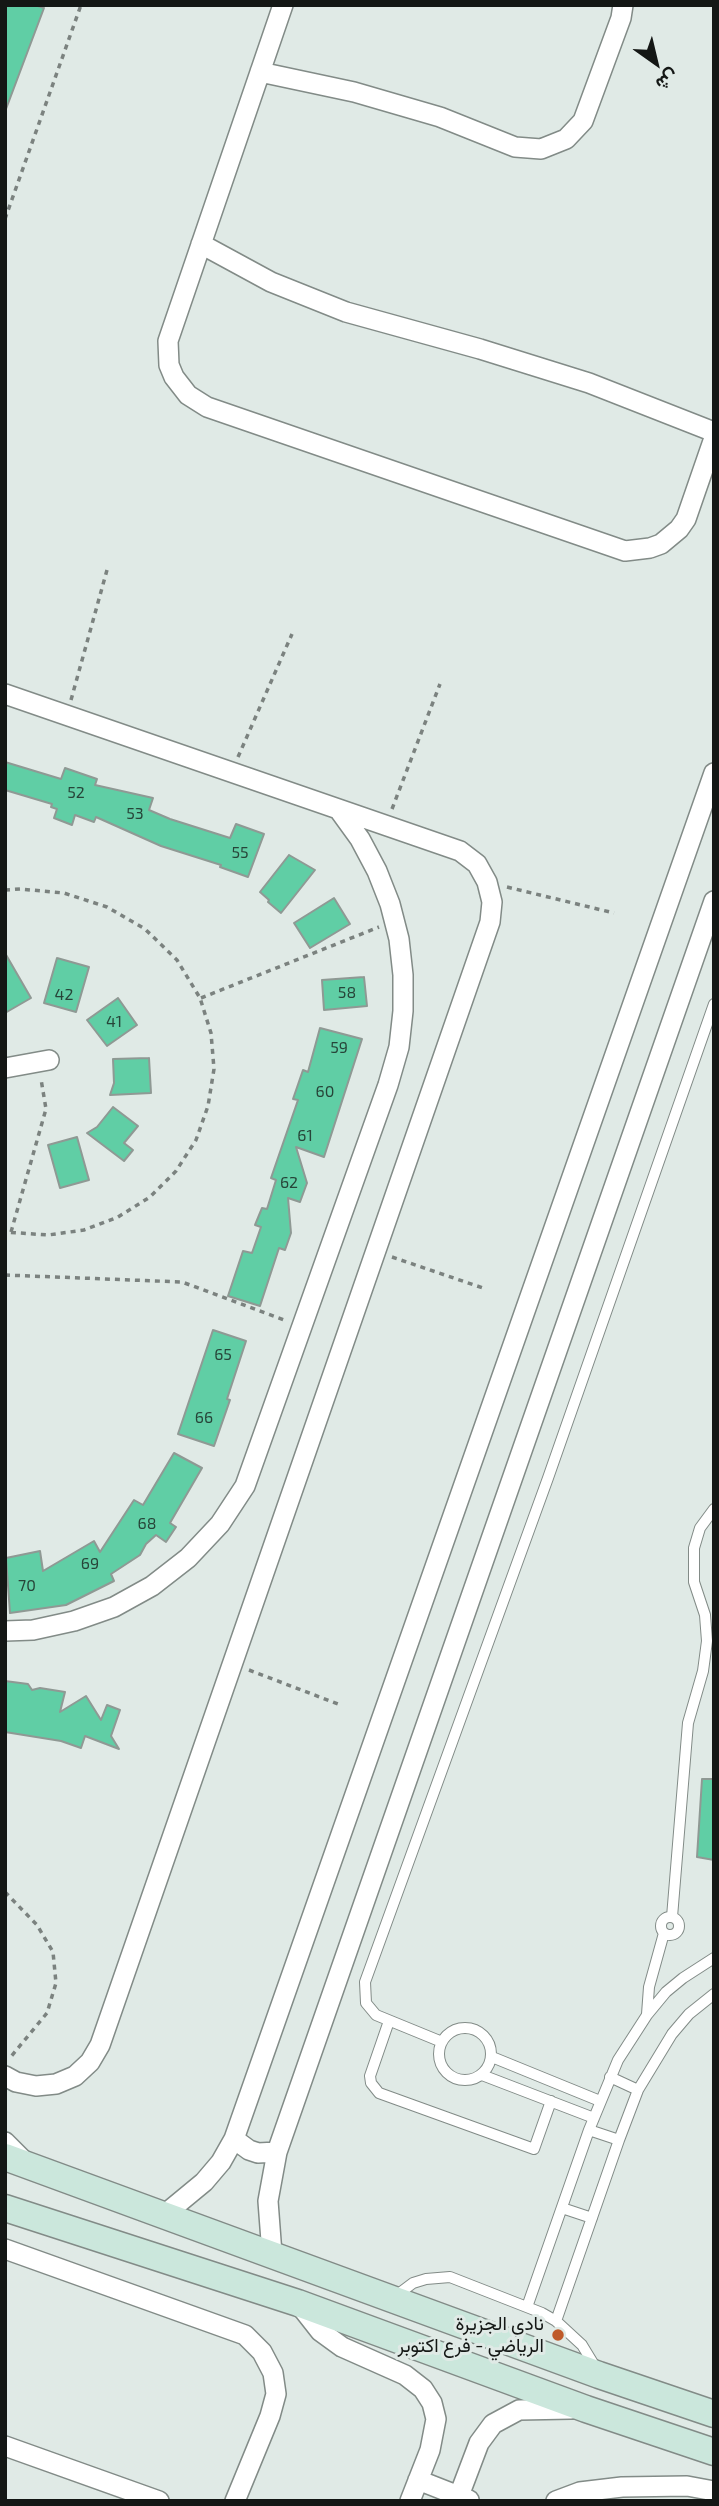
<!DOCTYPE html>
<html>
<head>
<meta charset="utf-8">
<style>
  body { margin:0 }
  #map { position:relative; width:719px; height:2506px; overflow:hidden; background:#e0eae6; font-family:"Exo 2",Vazirmatn,sans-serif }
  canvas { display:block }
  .frame { position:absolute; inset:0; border:7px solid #141715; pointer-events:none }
  .north { position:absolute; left:621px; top:28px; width:70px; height:70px; -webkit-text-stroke:5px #e0eae6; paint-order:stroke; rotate:146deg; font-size:19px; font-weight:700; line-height:28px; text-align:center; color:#141715 }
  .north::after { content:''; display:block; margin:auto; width:24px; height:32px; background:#141715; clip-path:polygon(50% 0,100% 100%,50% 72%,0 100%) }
</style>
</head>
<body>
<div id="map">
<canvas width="719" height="2506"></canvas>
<div class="frame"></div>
<div class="north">ش</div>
</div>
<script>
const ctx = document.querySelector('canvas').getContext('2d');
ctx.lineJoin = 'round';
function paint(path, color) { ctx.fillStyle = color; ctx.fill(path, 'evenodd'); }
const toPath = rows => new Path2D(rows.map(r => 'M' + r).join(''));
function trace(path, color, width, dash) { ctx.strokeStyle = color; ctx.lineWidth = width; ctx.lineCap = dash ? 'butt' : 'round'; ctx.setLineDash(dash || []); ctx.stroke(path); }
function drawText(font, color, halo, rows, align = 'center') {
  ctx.font = font + ' "Exo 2",Vazirmatn,sans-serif'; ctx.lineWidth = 6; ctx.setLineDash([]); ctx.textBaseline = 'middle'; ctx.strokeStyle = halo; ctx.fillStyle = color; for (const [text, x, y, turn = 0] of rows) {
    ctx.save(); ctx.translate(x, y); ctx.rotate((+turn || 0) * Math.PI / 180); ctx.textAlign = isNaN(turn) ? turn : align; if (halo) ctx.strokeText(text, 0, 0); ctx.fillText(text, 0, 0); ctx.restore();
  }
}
const building = toPath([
  [5,5,35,5,44,8,6,109,5,5],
  [5,762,61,779,65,768,97,779,95,785,153,798,149,810,170,819,230,838,236,824,264,834,248,877,220,867,221,865,161,846,96,817,94,822,75,815,72,825,54,818,57,809,51,807,52,804,5,790,5,762],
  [289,855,315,870,281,913,268,902,269,900,260,892,289,855],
  [334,898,350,924,310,948,294,923,334,898],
  [5,953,31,998,5,1013,5,953],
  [57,958,89,967,76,1012,44,1003,57,958],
  [364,977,367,1006,324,1010,322,980,364,977],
  [118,998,137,1025,107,1046,87,1020,118,998],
  [320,1028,362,1039,324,1157,296,1147,307,1183,300,1202,288,1198,291,1233,285,1250,279,1248,260,1306,228,1296,243,1251,252,1253,261,1227,255,1225,262,1208,267,1209,276,1180,271,1178,298,1100,293,1099,303,1070,308,1072,320,1028],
  [149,1058,151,1093,110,1095,114,1083,113,1059,149,1058],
  [113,1107,138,1126,124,1143,133,1150,124,1161,87,1133,97,1127,113,1107],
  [77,1137,89,1180,60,1188,48,1145,77,1137],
  [213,1330,246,1341,227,1399,230,1400,214,1446,178,1434,213,1330],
  [174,1453,202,1468,170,1523,176,1527,166,1542,156,1535,146,1544,140,1555,111,1574,114,1581,66,1605,10,1613,6,1558,40,1551,43,1571,94,1541,100,1552,134,1500,143,1505,174,1453],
  [5,1681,28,1684,32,1690,40,1688,65,1692,60,1712,86,1696,101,1720,107,1705,120,1710,111,1736,119,1749,85,1736,81,1748,61,1741,5,1732,5,1681],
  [702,1779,714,1779,714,1860,697,1857,702,1779]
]);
paint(building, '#60cea5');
trace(building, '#8f9994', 2);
const lane = toPath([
  '661 1926a9 9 0 1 1 18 0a9 9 0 1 1-18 0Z',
  [672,1917,688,1723,703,1671,707,1641,705,1615,694,1582,694,1548,700,1528,714,1509],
  [647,2014,649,1987,664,1933],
  [389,2021,370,2076,371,2083,379,2093,534,2149,551,2101],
  '439 2054a26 26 0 1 1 52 0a26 26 0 1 1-52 0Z',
  [442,2042,376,2015,366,2003,365,1982,548,1478,714,1004],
  [492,2057,600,2101],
  [482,2075,594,2118],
  [610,2077,638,2090],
  [589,2130,619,2140],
  [562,2208,592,2218],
  [393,2298,413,2283,426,2279,450,2277,542,2313,556,2321,582,2345,596,2368],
  [527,2307,589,2130,618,2060,647,2015,666,1992,683,1978,714,1958],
  [556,2321,619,2140,638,2090,672,2034,689,2014,714,1994]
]);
const street = toPath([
  [283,5,168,341,169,365,174,377,188,395,207,407,625,551,650,548,661,544,679,529,686,519,714,438],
  [260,72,354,92,440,117,515,147,541,149,566,139,583,121,621,18,623,5],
  [201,244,271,282,346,312,480,349,589,383,714,432],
  [5,694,460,851,477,864,487,882,492,902,490,922,100,2045,90,2062,75,2076,56,2084,36,2086,16,2082,5,2076],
  [5,1068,49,1060],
  [5,1631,33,1630,74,1621,114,1607,152,1586,188,1558,220,1524,245,1486,388,1085,399,1047,403,1011,403,975,399,939,390,904,377,871,360,839,339,810],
  [234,2139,249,2150,258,2153,277,2152],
  [5,2142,27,2164],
  [164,2215,204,2182,221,2162,234,2139,714,773],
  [5,2249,245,2335,262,2352,273,2373,276,2394,270,2416,235,2501],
  [272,2254,268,2201,277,2152,714,901],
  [298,2303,320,2331,342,2347,405,2375,423,2389,432,2403,436,2419,430,2450,410,2501],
  [5,2446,159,2501],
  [418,2480,469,2500],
  [457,2501,479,2443,493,2424,519,2410,571,2409],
  [556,2501,580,2492,622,2487,687,2486,714,2491]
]);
const secondary = toPath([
  [5,2157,599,2375,714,2414],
  [5,2208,298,2303,586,2409,714,2452]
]);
trace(lane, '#828b87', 12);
trace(street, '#828b87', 22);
trace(secondary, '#828b87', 29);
trace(toPath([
  [5,219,81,5],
  [71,700,107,570],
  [238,757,292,634],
  [392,809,440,684],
  [507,887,614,913],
  [5,890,20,889,64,893,107,907,145,929,177,960,200,998,211,1033,214,1069,208,1106,196,1140,176,1171,150,1197,118,1217,84,1230,48,1235,5,1232],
  [201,998,379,927],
  [11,1232,46,1109,41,1079],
  [392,1257,483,1288],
  [5,1275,182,1282,287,1321],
  [249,1670,338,1704],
  [5,1892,37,1925,53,1952,56,1983,47,2013,9,2059]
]), '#7b827f', 3.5, [5, 5]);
trace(lane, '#fff', 10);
trace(street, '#fff', 19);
trace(secondary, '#cbe7dc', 26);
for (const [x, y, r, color] of [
  [558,2335,7,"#bf5a2a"]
]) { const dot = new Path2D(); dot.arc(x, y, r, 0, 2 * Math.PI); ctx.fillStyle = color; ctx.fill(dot); trace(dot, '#e0eae6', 2.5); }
drawText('16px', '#274539', null, [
  ["52",76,793],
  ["53",135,814],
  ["55",240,853],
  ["58",347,993],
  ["42",64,995],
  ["41",114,1022],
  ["59",339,1048],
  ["60",325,1092],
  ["61",305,1136],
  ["62",289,1183],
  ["65",223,1355],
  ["66",204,1418],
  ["68",147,1524],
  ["69",90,1564],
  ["70",27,1586]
]);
drawText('19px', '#141715', '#e0eae6', [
  ["نادي الجزيرة",544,2324],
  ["الرياضي - فرع اكتوبر",544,2346]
], 'right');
</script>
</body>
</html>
